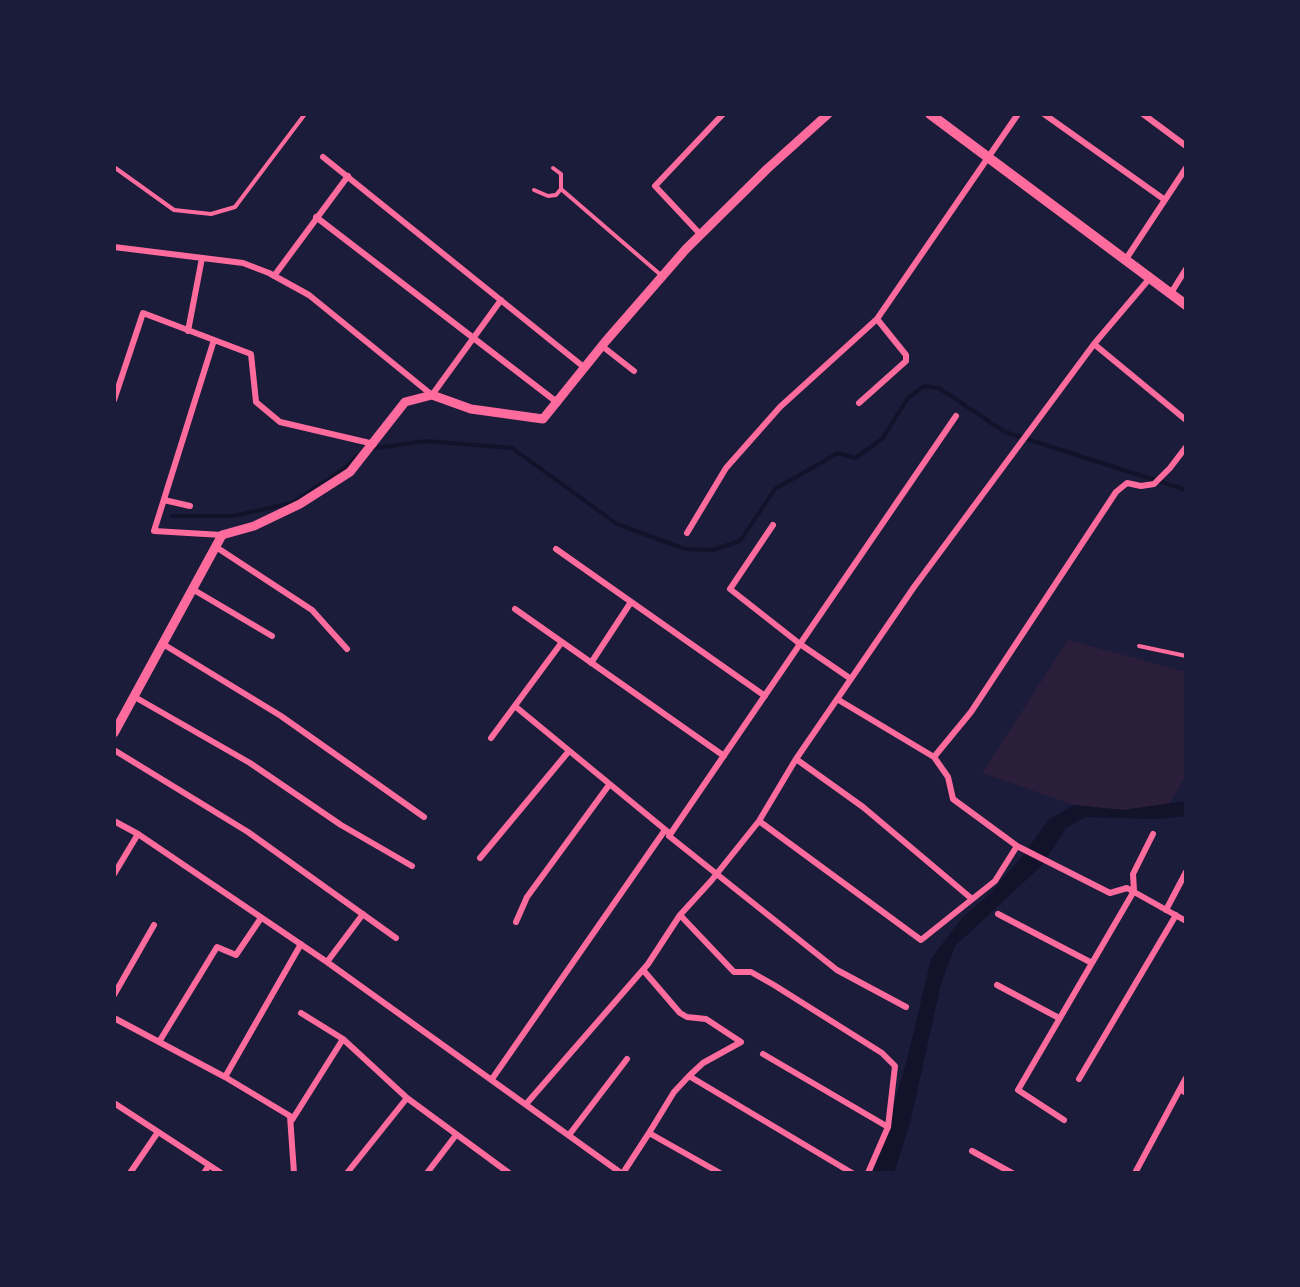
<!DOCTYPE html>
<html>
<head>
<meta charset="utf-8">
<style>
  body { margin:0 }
  #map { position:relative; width:1300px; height:1287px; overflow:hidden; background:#1b1b3a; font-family:"Asap Condensed",sans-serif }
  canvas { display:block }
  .frame { position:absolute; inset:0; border:116px solid #1b1b3a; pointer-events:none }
</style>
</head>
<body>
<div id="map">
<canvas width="1300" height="1287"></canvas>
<div class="frame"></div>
</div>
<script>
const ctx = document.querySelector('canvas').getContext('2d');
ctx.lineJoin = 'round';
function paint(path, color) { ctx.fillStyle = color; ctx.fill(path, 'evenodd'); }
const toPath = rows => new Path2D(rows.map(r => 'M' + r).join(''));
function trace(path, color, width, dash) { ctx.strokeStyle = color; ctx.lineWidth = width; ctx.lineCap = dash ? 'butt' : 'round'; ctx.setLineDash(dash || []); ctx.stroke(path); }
paint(toPath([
  [1068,640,1186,672,1186,775,1169,805,1123,810,1074,805,982,773]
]), '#2a1e3b');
paint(toPath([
  [1186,801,1186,816,1157,819,1085,817,1066,828,1042,865,955,946,941,984,910,1123,894,1173,873,1173,907,1060,931,959,961,919,989,894,1022,857,1048,820,1074,805,1123,810]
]), '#12122b');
trace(toPath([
  [369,449,426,441,512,448,617,524,685,549,713,550,740,541,775,489,838,453,855,458,882,439,908,398,924,386,939,388,1005,432,1186,490],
  [172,516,233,516,292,503,344,469,358,455]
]), '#12122b', 4);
trace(toPath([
  [114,167,174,210,211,214,235,207,305,114],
  [553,168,561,174,561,189],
  [534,190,548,196,556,195,561,189,662,276],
  [1139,646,1186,656]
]), '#ff6b9d', 4);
trace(toPath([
  [1044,114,1165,200],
  [1143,114,1186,146],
  [323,157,585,368],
  [316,217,558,403],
  [701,235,655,186,723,114],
  [114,247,243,263,269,273,309,295,432,395,501,300],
  [1126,259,1186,168],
  [274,276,348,176],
  [1171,293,1186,269],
  [188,331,202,258],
  [214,340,154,531,222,535],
  [1094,344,1186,420],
  [602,346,634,371],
  [114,400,143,313,251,354,256,402,280,422,374,444],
  [859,403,906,361,906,355,877,319,1018,114],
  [164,500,190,506],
  [773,525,730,589,800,644,956,416],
  [687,533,726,468,780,407,877,319],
  [216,547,312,610,347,649],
  [556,549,765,696],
  [194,590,272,636],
  [515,609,724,756],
  [163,644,281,716,424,817],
  [591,663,631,602],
  [851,679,800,644,669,836,837,970,906,1007],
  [133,696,250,763,341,825,412,866],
  [837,699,934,757,971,712,1116,492,1127,483,1141,486,1154,484,1170,468,1186,447],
  [516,707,668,832],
  [491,738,562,642],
  [114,750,248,832,396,938],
  [934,757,948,777,953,799,1017,846,1110,893,1127,888,1186,921],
  [796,759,863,807,972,899],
  [114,821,138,834,327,962,621,1173],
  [759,821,921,940,995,881,1017,846],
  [480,858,569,751],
  [114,874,138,834],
  [1166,910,1186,872],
  [998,914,1092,963],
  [680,915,734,972,751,972,774,985,882,1053,895,1066,888,1127,868,1173],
  [516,922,527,897,609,785],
  [327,962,363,914],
  [643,970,680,1013,687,1017,706,1019,741,1042,703,1063,689,1076,674,1092,649,1133],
  [997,985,1059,1018],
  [114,995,154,925],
  [301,1013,343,1039,407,1098,509,1173],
  [114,1018,225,1077,290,1116,294,1173],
  [159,1042,217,947,236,955,261,918],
  [763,1054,888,1127],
  [689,1076,852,1173],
  [225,1077,301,944],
  [1186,1078,1180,1089,1186,1093],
  [492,1079,665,830],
  [1079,1079,1176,915],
  [114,1103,221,1173],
  [527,1103,648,964,680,915,711,881,759,821,796,759,914,587,1094,344,1150,278],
  [292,1120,343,1039],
  [1064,1120,1018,1090,1134,891,1133,874,1153,834],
  [569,1135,627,1059],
  [972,1151,1012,1173],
  [130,1173,158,1132],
  [204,1173,209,1165],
  [347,1173,407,1098],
  [427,1173,456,1135],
  [623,1173,649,1133,720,1173],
  [1135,1173,1180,1089]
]), '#ff6b9d', 6);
trace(toPath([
  [114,733,222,535,254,526,300,504,350,472,405,402,432,395,471,409,543,419,605,342,686,249,767,169,828,114]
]), '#ff6b9d', 9);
trace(toPath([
  [930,114,1186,305]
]), '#ff6b9d', 10);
</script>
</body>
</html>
